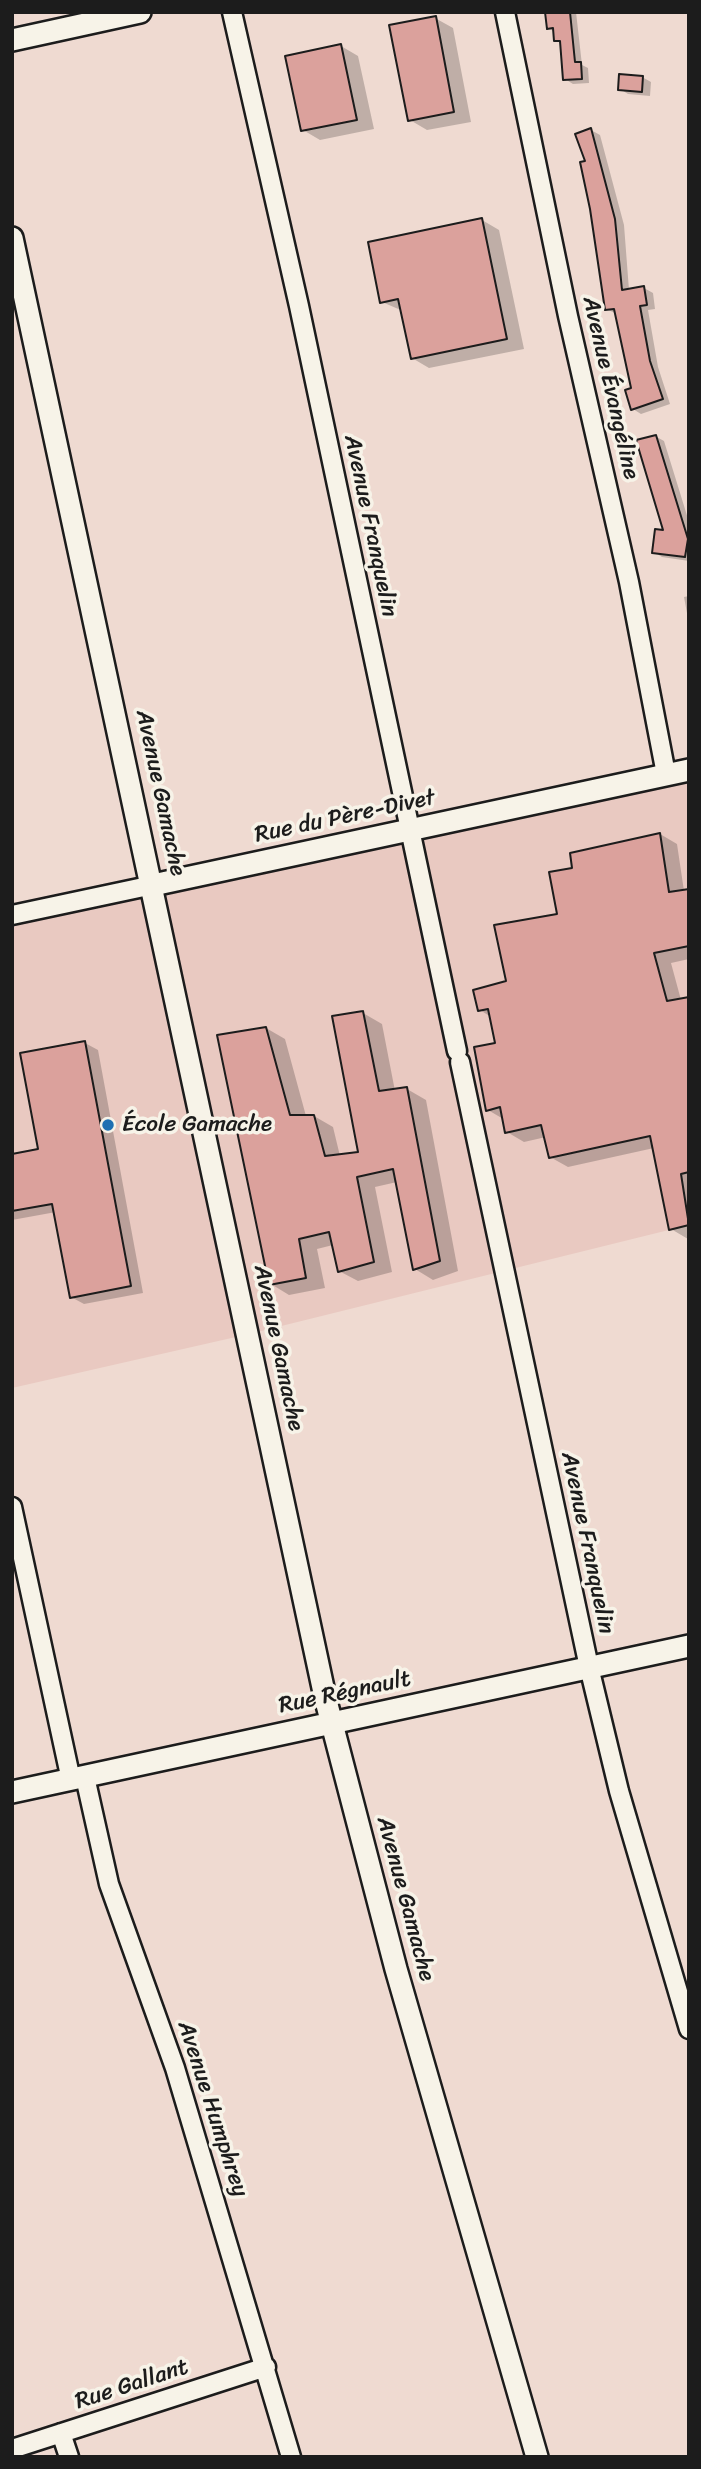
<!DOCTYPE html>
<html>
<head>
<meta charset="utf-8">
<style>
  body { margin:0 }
  #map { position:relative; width:701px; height:2469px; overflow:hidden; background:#efdad1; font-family:Sriracha,sans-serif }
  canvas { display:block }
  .frame { position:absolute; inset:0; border:14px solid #1c1c1c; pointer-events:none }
</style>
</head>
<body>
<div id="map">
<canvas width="701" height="2469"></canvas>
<div class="frame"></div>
</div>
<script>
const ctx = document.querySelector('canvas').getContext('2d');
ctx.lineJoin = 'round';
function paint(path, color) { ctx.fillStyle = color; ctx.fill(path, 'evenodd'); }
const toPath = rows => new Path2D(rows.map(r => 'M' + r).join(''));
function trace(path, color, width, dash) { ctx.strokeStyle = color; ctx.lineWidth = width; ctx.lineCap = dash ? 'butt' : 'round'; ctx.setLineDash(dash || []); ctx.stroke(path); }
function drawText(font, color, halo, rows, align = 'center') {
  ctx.font = font + ' Sriracha,sans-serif'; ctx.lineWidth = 7; ctx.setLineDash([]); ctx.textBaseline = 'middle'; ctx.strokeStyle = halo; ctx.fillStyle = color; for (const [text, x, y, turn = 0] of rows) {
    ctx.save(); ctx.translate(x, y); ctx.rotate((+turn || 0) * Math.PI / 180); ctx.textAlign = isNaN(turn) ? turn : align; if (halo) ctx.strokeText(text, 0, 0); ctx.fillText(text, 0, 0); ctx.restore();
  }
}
paint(toPath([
  [689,770,689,1225,249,1334,12,1388,12,917]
]), '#e9c9c1');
paint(toPath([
  [547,12,576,12,582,65,588,68,589,83,573,84,565,79,562,44,556,40,555,32,548,28],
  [435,18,453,28,471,122,427,130,410,120],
  [341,46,358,56,374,129,320,140,303,130],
  [642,77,651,82,650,96,628,94,620,89],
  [591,130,600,135,624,225,629,290,644,288,653,293,655,309,648,310,658,367,670,404,641,414,633,409,633,389,617,314,606,309,587,162],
  [482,220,499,230,524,349,429,368,412,358,403,311,382,302],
  [655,436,664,441,689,522,689,561,662,557,654,552,665,532],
  [689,596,689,624,684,597],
  [660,834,677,844,684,891,689,891,689,959,671,963,681,1000,689,998,688,1239,671,1229,654,1148,568,1167,550,1157,546,1137,524,1142,507,1132,505,1120,488,1110,497,1045,491,1017,480,1010,508,982,559,915,574,869],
  [363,1013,382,1024,395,1091,407,1089,426,1100,458,1271,433,1280,415,1269,397,1182,375,1187,392,1272,358,1281,339,1271,333,1245,317,1249,325,1288,289,1295,271,1284,266,1028,285,1039,306,1116,314,1116,333,1127,340,1156,360,1154],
  [85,1043,98,1050,143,1293,84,1304,71,1297,56,1212,12,1220,12,1156,40,1151]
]), '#0003');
const building = toPath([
  [545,12,570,12,575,62,581,62,582,79,563,80,560,41,554,41,553,28,547,29,545,12],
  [436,16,454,112,408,121,389,25,436,16],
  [341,44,357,120,301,131,285,56,341,44],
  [619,74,643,76,642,92,618,90,619,74],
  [591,128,615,219,622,290,644,286,647,305,640,306,650,361,663,399,631,410,625,390,631,388,614,309,605,310,590,209,580,162,585,161,575,134,591,128],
  [482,218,507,339,411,359,398,299,380,303,368,242,482,218],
  [656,435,688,539,685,557,652,553,655,529,663,530,636,440,656,435],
  [660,833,669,892,689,889,689,946,654,953,667,1001,689,997,689,1172,681,1174,689,1225,669,1230,650,1136,549,1158,541,1125,505,1133,500,1107,486,1111,474,1047,495,1043,488,1009,478,1011,473,990,506,981,494,925,557,914,549,872,572,868,570,853,660,833],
  [363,1011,379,1091,407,1087,440,1261,413,1270,393,1169,357,1177,374,1262,338,1272,329,1232,299,1239,306,1278,269,1285,217,1035,266,1027,290,1115,314,1115,325,1156,358,1152,332,1016,363,1011],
  [85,1041,131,1286,70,1298,52,1204,12,1211,12,1154,38,1149,20,1053,85,1041]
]);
paint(building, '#dba19c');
trace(building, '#1c1c1c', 2);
const minor = toPath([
  [232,12,299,306,457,1051],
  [505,12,568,316,629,582,666,774],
  [12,915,153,885],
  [460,1062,589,1667,619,1791,689,2029],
  [12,1507,71,1780],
  [85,1777,109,1884,175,2068,291,2457],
  [61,2433,69,2457],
  [12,2449,266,2367]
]);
const tertiary = toPath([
  [12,40,140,12],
  [12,238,325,1697,396,1969,537,2457],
  [153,885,689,770],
  [12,1792,689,1646]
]);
trace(minor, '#1c1c1c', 23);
trace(tertiary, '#1c1c1c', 26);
trace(minor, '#f7f3e8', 18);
trace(tertiary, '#f7f3e8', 21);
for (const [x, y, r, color] of [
  [108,1125,7,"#1f6fb2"]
]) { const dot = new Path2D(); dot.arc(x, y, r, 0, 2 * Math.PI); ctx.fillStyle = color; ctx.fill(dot); trace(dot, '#f7f3e8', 2.5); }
drawText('23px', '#1c1c1c', '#f7f3e8', [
  ["Avenue Évangéline",610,388,77],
  ["Avenue Franquelin",370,526,78],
  ["Avenue Gamache",160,793,78],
  ["Rue du Père-Divet",345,817,-12],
  ["Avenue Gamache",278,1348,78],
  ["Avenue Franquelin",587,1543,78],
  ["Rue Régnault",345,1693,-12],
  ["Avenue Gamache",405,1899,75],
  ["Avenue Humphrey",212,2109,72],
  ["Rue Gallant",132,2385,-18]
]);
drawText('23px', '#1c1c1c', '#f7f3e8', [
  ["École Gamache",122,1125]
], 'left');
</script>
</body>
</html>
